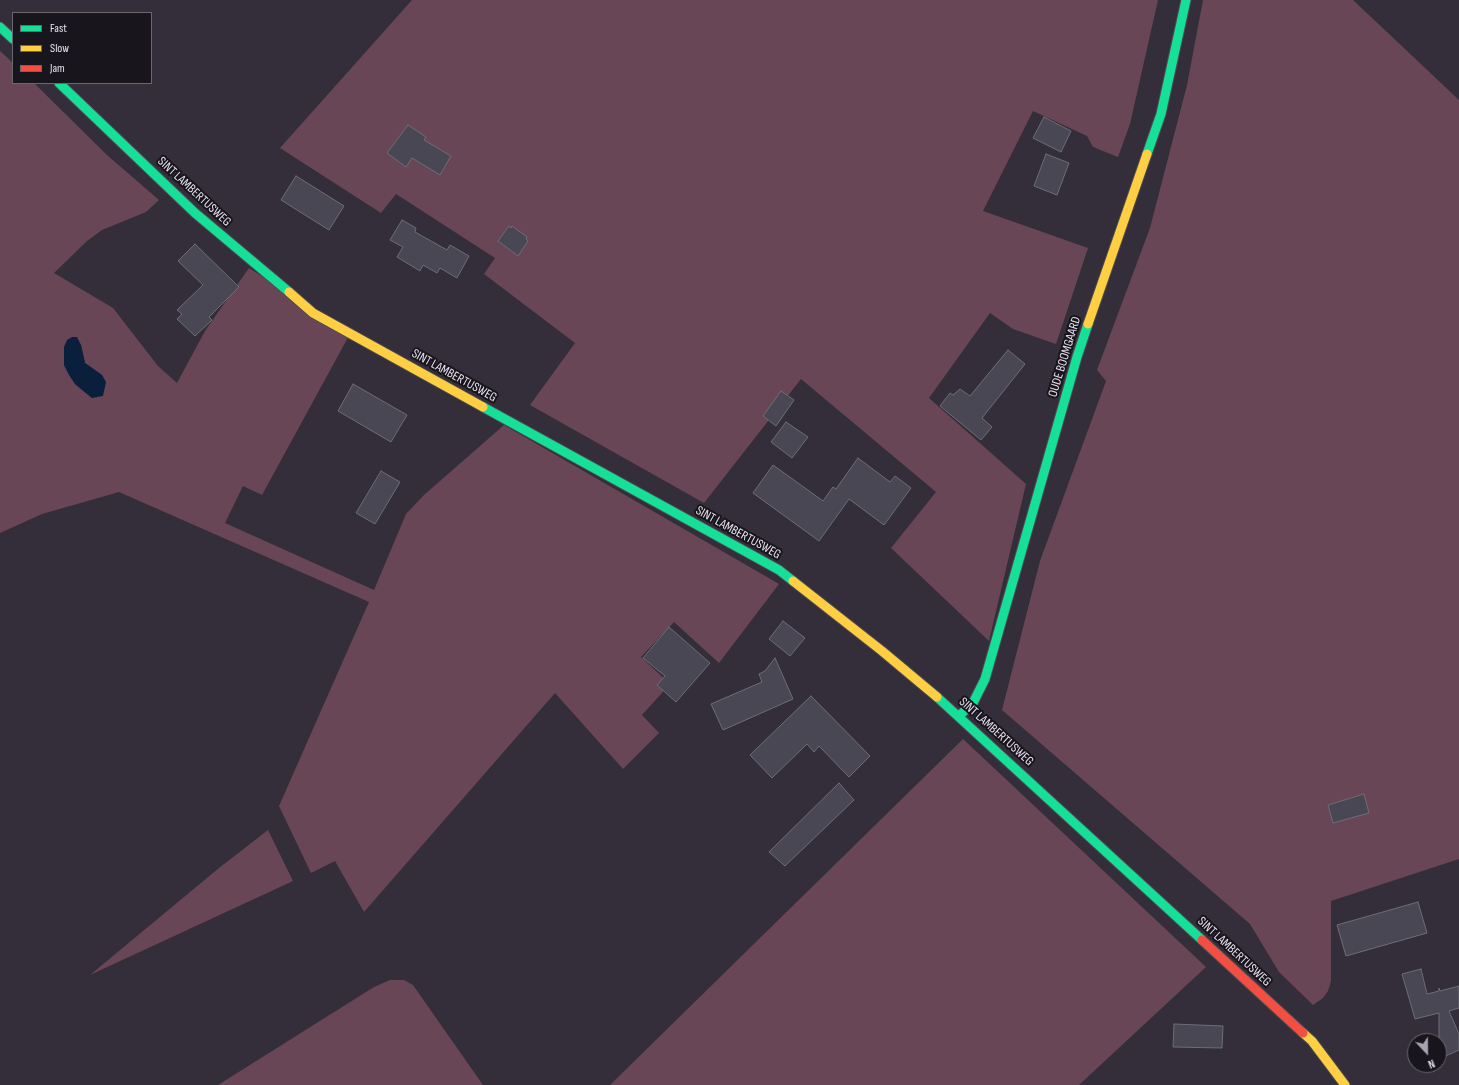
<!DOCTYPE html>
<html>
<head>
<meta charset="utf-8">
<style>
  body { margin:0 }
  #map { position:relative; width:1459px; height:1085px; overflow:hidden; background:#332e39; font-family:"Sofia Sans Condensed",sans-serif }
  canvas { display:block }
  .legend { position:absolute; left:12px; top:12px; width:140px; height:72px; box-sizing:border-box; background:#18151d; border:1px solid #6b6771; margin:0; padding:5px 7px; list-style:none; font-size:12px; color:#e7e2ee }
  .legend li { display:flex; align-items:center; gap:8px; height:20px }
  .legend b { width:20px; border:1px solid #6b6771 }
  .north { position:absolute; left:1407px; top:1033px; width:40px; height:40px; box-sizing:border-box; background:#18151d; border:1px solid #6b6771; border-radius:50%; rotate:158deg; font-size:11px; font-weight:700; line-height:16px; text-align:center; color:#e7e2ee }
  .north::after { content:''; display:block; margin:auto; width:14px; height:18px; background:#a8a3af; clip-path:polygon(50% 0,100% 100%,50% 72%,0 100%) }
</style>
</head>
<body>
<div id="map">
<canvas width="1459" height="1085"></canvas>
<ul class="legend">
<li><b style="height:5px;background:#16e098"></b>Fast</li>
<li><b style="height:5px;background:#ffcf43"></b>Slow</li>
<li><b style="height:5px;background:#f24e42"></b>Jam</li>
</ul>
<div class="north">N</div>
</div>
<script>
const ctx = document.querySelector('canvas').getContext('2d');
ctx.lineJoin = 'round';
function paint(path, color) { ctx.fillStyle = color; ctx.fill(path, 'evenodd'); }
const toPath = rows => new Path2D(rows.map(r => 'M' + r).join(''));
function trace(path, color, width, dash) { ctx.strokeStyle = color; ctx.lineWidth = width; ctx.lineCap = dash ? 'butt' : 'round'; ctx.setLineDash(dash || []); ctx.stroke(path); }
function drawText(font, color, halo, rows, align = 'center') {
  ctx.font = font + ' "Sofia Sans Condensed",sans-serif'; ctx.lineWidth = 4; ctx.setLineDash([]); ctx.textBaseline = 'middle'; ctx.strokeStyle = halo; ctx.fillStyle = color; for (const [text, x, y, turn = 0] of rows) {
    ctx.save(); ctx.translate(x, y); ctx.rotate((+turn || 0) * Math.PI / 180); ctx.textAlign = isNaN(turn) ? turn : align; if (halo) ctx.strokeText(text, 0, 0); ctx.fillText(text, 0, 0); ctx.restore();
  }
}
paint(toPath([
  [412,0,1158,0,1130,124,1118,157,1093,147,1087,136,1033,111,983,211,1088,248,1056,344,1013,329,990,313,929,398,1026,484,989,641,891,548,936,492,801,379,704,503,530,405,575,343,484,274,495,258,396,194,381,213,280,148],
  [1203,0,1353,0,1459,100,1459,859,1331,901,1331,981,1328,991,1323,998,1313,1005,1279,972,1250,924,1002,710,1040,561,1106,381,1097,370,1150,228,1187,85],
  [0,51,13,63,13,83,34,83,107,155,159,200,146,212,102,230,87,241,54,273,113,308,158,366,177,383,205,331,249,268,351,332,262,495,243,486,225,523,374,590,406,514,424,495,504,425,779,584,719,663,674,622,641,657,670,684,642,715,659,733,623,769,555,693,364,912,335,861,311,873,279,806,369,602,119,492,42,514,0,533],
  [81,345,85,363,102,375,92,398,75,384,64,365,64,347],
  [963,739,1206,967,1079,1085,610,1085],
  [268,830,293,881,90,975,219,868],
  [390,980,404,980,413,985,483,1085,218,1085,374,987]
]), '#694656');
paint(toPath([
  [72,337,77,337,81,345,85,363,102,375,106,382,103,396,92,398,75,384,69,375,64,365,64,347,67,340]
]), '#0a1f3c');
const building = toPath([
  [1044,117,1071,131,1061,152,1033,138,1044,117],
  [408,125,426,137,424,140,451,156,440,175,412,158,406,167,387,153,408,125],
  [1046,154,1069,163,1057,195,1034,186,1046,154],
  [296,176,344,206,329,230,281,200,296,176],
  [402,220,416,228,415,232,447,250,450,245,469,256,457,278,440,268,437,273,423,265,420,271,397,257,403,247,390,240,402,220],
  [509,226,511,228,512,226,527,237,526,239,528,241,518,256,498,241,509,226],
  [195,244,239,287,209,317,212,320,195,336,177,319,182,314,177,310,203,285,178,261,195,244],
  [1008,350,1025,364,982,418,992,427,981,440,940,406,950,393,953,395,960,389,970,396,1008,350],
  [353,384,407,415,391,442,338,411,353,384],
  [781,391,794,400,776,426,763,416,781,391],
  [786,422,808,437,792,458,771,442,786,422],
  [858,458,890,482,895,476,911,488,884,525,849,499,819,541,753,493,773,465,823,501,833,487,836,489,858,458],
  [381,471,400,482,375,524,356,513,381,471],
  [783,621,805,638,790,656,769,639,783,621],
  [669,627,710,663,676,702,657,685,665,676,643,658,669,627],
  [775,658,793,699,723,730,711,704,762,682,759,674,765,671,775,658],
  [811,696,870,756,849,777,819,746,814,752,807,744,772,778,750,755,811,696],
  [839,783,854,800,785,866,769,852,839,783],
  [1364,794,1369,813,1333,823,1328,805,1364,794],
  [1418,902,1427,933,1346,956,1337,925,1418,902],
  [1421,969,1427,994,1439,991,1439,988,1440,991,1459,986,1459,1008,1449,1011,1459,1034,1459,1050,1439,1059,1439,1013,1415,1019,1402,974,1421,969],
  [1174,1024,1223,1026,1222,1048,1173,1047,1174,1024]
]);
paint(building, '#494754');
trace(building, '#6e6d76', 1);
const fast = toPath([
  [0,27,13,39],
  [59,83,195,213,289,292],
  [1147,154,1161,114,1186,0],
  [483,407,779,570,793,581],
  [937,697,1202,940],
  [959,716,973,703,985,679,1077,357,1088,324]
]);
const slow = toPath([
  [289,292,313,313,483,407],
  [1088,324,1147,154],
  [793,581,882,651,937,697],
  [1303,1033,1312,1041,1345,1085]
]);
const jam = toPath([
  [1202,940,1303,1033]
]);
trace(fast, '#504c55', 11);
trace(slow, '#504c55', 11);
trace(jam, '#504c55', 11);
trace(fast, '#16e098', 9);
trace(slow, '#ffcf43', 9);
trace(jam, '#f24e42', 9);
drawText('13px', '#e7e2ee', '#18151d', [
  ["SINT LAMBERTUSWEG",194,192,43],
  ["OUDE BOOMGAARD",1065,357,-73],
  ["SINT LAMBERTUSWEG",454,376,29],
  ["SINT LAMBERTUSWEG",738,533,29],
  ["SINT LAMBERTUSWEG",996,732,42],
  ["SINT LAMBERTUSWEG",1234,952,43]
]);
</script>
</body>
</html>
